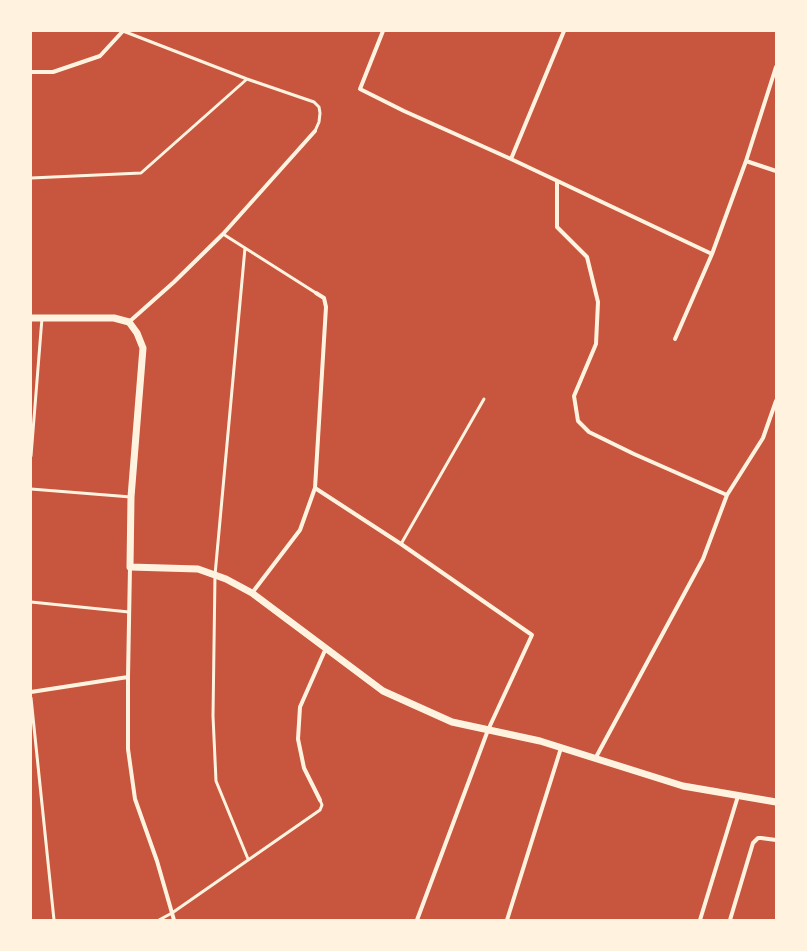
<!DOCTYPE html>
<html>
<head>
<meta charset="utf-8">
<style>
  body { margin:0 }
  #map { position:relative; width:807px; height:951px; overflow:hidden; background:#c8553d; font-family:"IBM Plex Serif",serif }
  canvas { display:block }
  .frame { position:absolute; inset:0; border:32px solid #fff3e0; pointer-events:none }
</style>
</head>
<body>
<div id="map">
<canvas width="807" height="951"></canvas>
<div class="frame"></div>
</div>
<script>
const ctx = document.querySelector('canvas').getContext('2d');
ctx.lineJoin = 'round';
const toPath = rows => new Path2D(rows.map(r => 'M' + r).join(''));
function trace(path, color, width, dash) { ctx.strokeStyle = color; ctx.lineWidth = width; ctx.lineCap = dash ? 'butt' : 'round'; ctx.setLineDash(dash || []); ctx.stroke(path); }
trace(toPath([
  [123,31,247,79,314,102,319,107,320,113,319,122,315,131],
  [31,178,141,173,247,79],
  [223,234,316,293],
  [245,248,215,575,213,716,216,781,248,859],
  [31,456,42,318],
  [31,489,131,497],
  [401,544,484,399],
  [31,602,129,612],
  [31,698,54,920],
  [159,920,172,913,320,810,322,805,320,800]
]), '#fff3e0', 3);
trace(toPath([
  [383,31,360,89,404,111,511,159,712,254],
  [31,72,53,72,100,56,123,31],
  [511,159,564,31],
  [746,161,776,171],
  [557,181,557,227,587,257,598,302,596,344,574,396,578,421,589,432,634,454,727,495],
  [129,322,174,282,223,234,315,131],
  [675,339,712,254,746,161,776,67],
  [315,488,401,544,532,635,488,730,417,920],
  [130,567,128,677,128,749,135,799,157,861,174,920],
  [252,593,300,530,315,488,326,307,324,298,316,293],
  [31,692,128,677],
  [595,759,703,559,727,495,763,438,776,401],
  [320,800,304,768,298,739,300,707,326,648],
  [507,920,561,748],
  [700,920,738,796],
  [730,920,753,843,758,838,761,838,776,840]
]), '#fff3e0', 4);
trace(toPath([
  [31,318,114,318,129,322,137,333,143,348,131,497,130,567,198,569,226,579,252,593,383,691,452,722,540,741,683,786,776,802]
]), '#fff3e0', 7);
</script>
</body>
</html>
